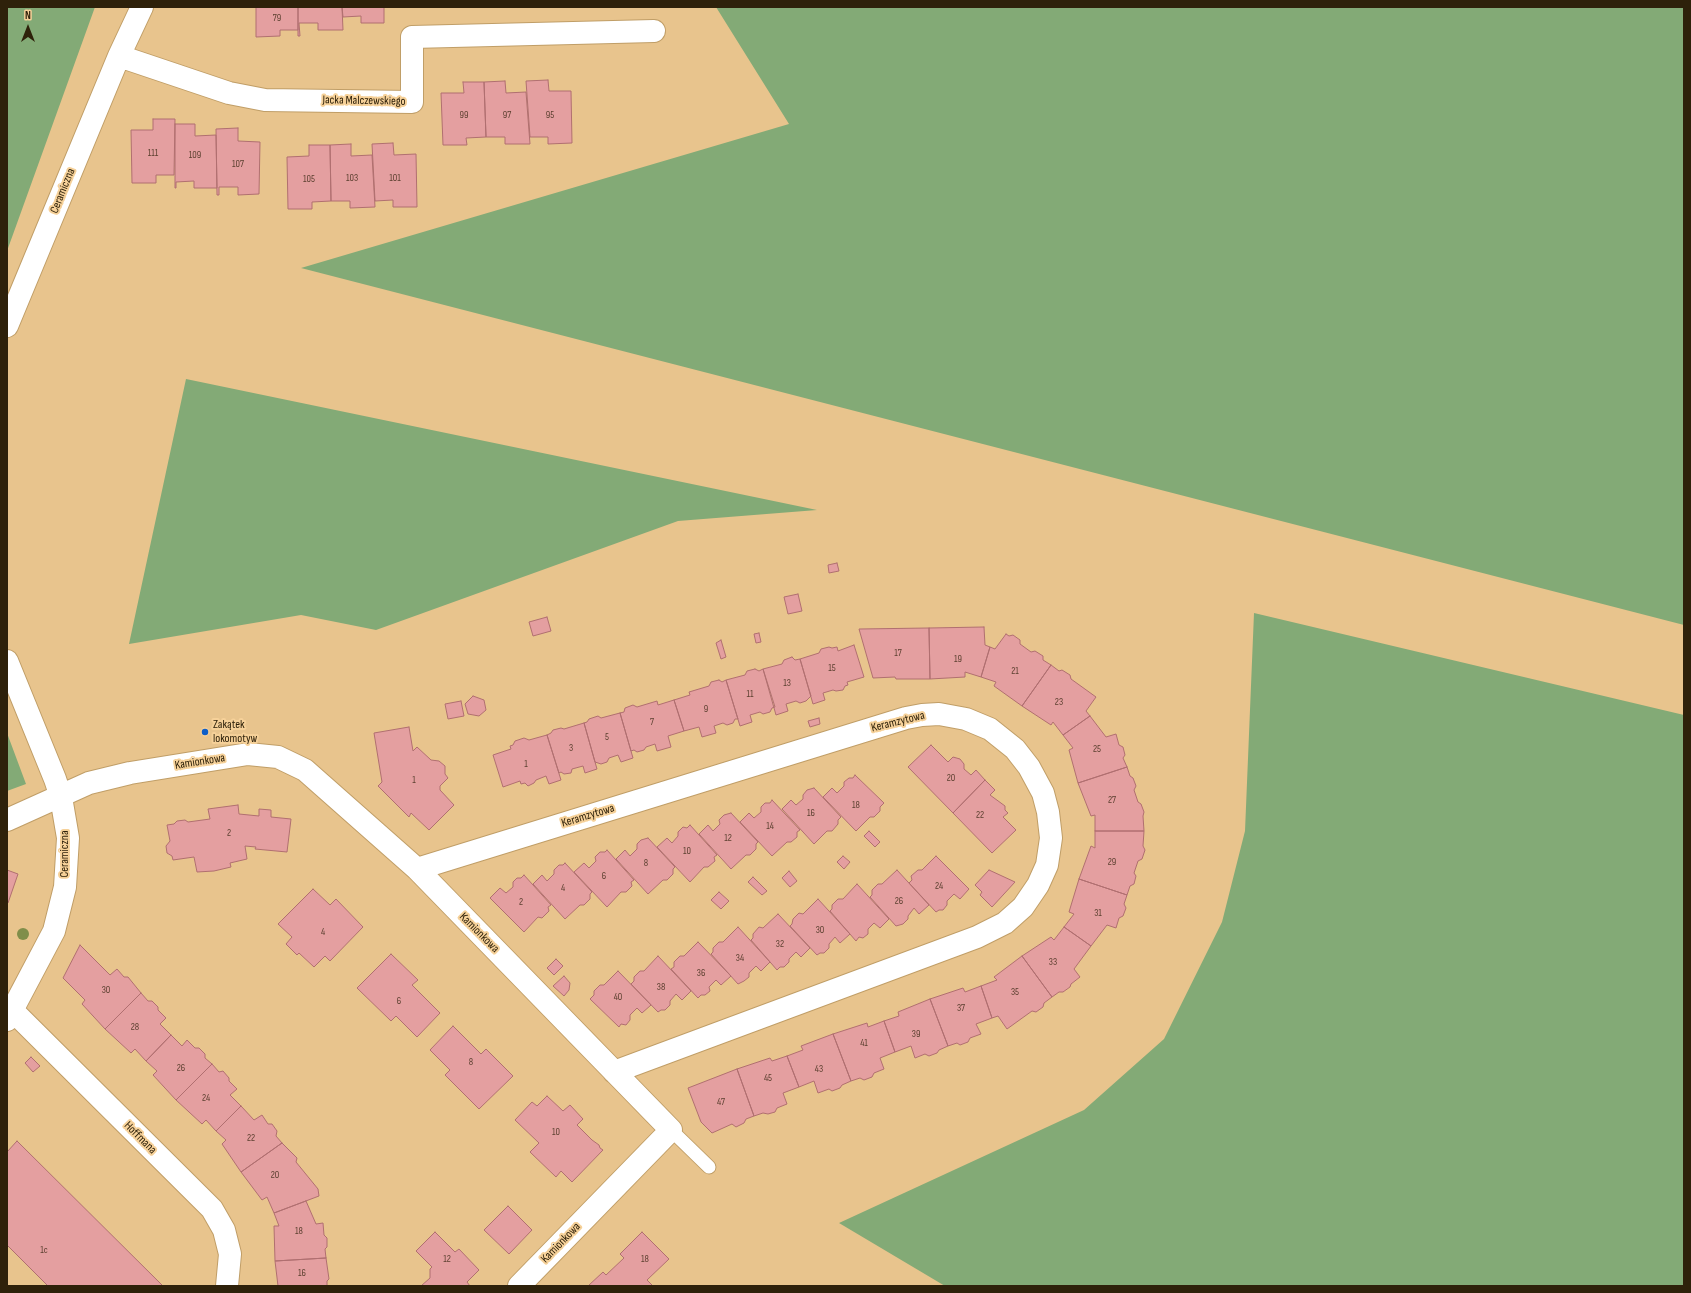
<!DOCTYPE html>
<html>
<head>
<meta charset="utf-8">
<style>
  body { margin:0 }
  #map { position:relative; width:1691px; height:1293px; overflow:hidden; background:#e8c48d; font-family:"Sofia Sans Condensed",sans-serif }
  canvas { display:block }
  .frame { position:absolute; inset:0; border:8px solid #2e210a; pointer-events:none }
  .north { position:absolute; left:8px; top:8px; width:40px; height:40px; -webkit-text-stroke:3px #f6d199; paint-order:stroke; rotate:0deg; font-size:11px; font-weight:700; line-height:16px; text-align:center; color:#2e210a }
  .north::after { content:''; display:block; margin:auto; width:14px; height:18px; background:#2e210a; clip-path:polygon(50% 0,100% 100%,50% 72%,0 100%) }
</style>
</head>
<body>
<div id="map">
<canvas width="1691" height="1293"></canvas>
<div class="frame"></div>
<div class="north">N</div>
</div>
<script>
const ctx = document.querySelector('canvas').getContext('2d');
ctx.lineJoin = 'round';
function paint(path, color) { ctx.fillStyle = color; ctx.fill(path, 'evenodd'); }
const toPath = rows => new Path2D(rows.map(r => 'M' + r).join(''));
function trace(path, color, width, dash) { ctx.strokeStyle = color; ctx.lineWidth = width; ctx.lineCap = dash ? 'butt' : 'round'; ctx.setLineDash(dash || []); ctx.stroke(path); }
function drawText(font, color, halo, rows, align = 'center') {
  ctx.font = font + ' "Sofia Sans Condensed",sans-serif'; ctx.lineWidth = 4; ctx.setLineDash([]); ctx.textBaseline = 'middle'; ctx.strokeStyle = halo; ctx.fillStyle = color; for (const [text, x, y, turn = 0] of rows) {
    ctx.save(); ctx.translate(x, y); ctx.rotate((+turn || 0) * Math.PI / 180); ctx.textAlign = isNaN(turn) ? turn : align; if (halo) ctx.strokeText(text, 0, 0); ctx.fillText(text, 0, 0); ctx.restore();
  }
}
paint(toPath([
  [7,7,95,7,7,251],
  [716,7,1684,7,1684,625,301,268,789,124],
  [186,379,817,510,678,521,376,630,301,615,129,644],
  [1254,613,1684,715,1684,1286,945,1286,839,1223,1084,1110,1164,1039,1222,922,1245,831],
  [7,733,26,784,7,791]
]), '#83aa76');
const building = toPath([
  [256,7,298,7,298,30,280,30,280,36,256,37,256,7],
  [298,7,342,7,343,30,318,30,318,23,299,23,300,36,298,36,298,7],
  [342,7,384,7,384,23,361,23,361,16,343,17,342,7],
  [548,80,549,91,571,91,572,143,548,144,548,137,530,137,526,81,548,80],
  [505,81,506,93,526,92,530,144,505,144,505,137,486,137,484,82,505,81],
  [463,82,484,82,486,137,466,138,467,145,443,145,441,93,464,93,463,82],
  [153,119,175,119,174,175,156,175,156,183,132,183,131,130,153,130,153,119],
  [175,124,195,124,195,136,216,135,217,188,194,188,194,181,176,182,176,188,175,188,175,124],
  [238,128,238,141,260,142,259,194,238,195,238,187,219,187,219,195,217,195,216,129,238,128],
  [393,143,394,155,416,154,417,207,393,207,393,200,375,201,372,144,393,143],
  [351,144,351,156,372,155,375,207,350,208,350,201,331,201,330,145,351,144],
  [309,145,330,145,331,201,312,202,312,209,288,209,287,157,309,156,309,145],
  [837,563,839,571,829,573,828,565,837,563],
  [798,594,802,611,788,614,784,597,798,594],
  [547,617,551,631,533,636,529,622,547,617],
  [984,627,985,645,990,647,981,677,965,672,965,677,930,679,929,628,984,627],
  [929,628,930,679,896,679,895,677,873,678,859,629,929,628],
  [759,633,761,642,756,643,754,634,759,633],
  [1006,634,1009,636,1013,635,1020,640,1020,644,1031,652,1035,651,1043,656,1043,660,1051,665,1022,706,994,686,996,682,981,677,990,647,995,649,1006,634],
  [721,640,726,657,721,659,716,643,721,640],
  [854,645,864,677,847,682,848,685,845,686,843,690,836,691,833,690,823,693,825,700,813,704,800,659,819,653,821,649,829,647,832,648,837,647,838,651,854,645],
  [792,657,795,660,800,659,811,696,806,701,800,703,796,701,786,704,788,711,776,715,763,669,782,664,784,660,792,657],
  [1051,665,1059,671,1062,670,1070,675,1071,679,1096,697,1086,711,1090,716,1063,735,1053,722,1051,725,1022,706,1051,665],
  [755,669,759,671,763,669,775,707,772,708,770,712,763,714,760,712,750,715,752,722,740,726,726,680,745,675,747,671,755,669],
  [719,680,722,682,726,680,738,719,735,719,733,723,727,725,723,723,714,726,716,733,702,737,699,727,684,731,674,700,690,695,689,692,709,686,711,682,719,680],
  [473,696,484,700,486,710,479,716,468,714,465,704,473,696],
  [674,700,684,731,668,736,671,747,657,751,655,744,646,747,644,750,637,752,634,750,631,751,620,713,624,712,625,708,633,705,637,707,657,701,658,705,674,700],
  [461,701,464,716,448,719,445,704,461,701],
  [620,713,633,758,621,762,618,755,609,758,607,762,601,764,595,762,584,723,587,722,589,719,598,716,601,718,620,713],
  [1090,716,1106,737,1116,734,1119,745,1123,747,1125,755,1123,758,1127,767,1078,783,1069,750,1073,748,1063,735,1090,716],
  [819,718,820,724,810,727,808,721,819,718],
  [584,723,597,769,585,773,583,766,572,769,571,773,564,774,561,772,559,773,547,735,551,733,553,730,561,728,564,729,584,723],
  [409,727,413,751,417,747,431,760,439,761,445,766,445,774,448,778,440,786,440,790,454,805,429,830,411,813,409,817,378,786,382,782,374,733,409,727],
  [547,735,561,780,549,784,546,776,536,780,534,783,528,786,525,783,521,784,520,781,503,787,493,755,511,749,510,746,513,745,515,741,524,738,529,740,547,735],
  [931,745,948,762,953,757,960,759,964,764,964,769,971,775,976,770,985,780,953,813,908,767,931,745],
  [1127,767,1130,776,1133,778,1136,786,1134,790,1138,802,1141,804,1144,812,1143,816,1144,831,1095,831,1095,815,1091,816,1078,783,1127,767],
  [855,775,884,803,880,807,880,811,874,817,870,817,856,831,823,797,832,788,837,793,844,786,844,782,849,778,853,778,855,775],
  [985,780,995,790,990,795,1005,806,1005,810,1008,813,1003,817,1016,830,992,853,953,813,985,780],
  [814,788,841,817,838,820,838,824,832,831,827,831,814,844,782,809,791,800,796,805,803,799,803,795,807,790,814,788],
  [772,800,800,830,797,832,797,837,791,842,787,842,772,856,740,822,749,813,754,818,761,812,761,807,765,803,770,803,772,800],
  [238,805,239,814,259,816,259,809,271,810,271,817,291,819,287,852,255,849,256,847,245,846,247,859,230,863,231,867,214,871,197,872,194,857,173,860,172,856,167,853,166,846,170,841,167,825,174,824,177,821,185,820,188,822,210,819,208,809,238,805],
  [731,813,758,842,756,844,756,849,750,855,746,855,731,869,699,834,708,825,713,831,720,824,719,820,724,815,731,813],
  [690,825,717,855,714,857,715,861,708,867,704,867,690,882,657,847,667,838,672,843,678,836,678,832,683,827,687,828,690,825],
  [869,831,880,842,875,847,864,836,869,831],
  [1095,831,1144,831,1143,846,1145,850,1142,859,1138,861,1134,873,1136,876,1134,884,1130,886,1127,895,1079,879,1091,846,1095,848,1095,831],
  [648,838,675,867,673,869,673,874,667,880,663,880,648,894,616,859,625,850,630,856,637,849,637,844,641,840,648,838],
  [607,850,634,880,631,882,632,886,626,892,621,892,607,907,574,872,584,863,589,868,596,861,595,857,600,852,605,852,607,850],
  [843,856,850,862,844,869,837,862,843,856],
  [936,856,969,889,960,899,954,894,947,901,947,905,943,910,939,910,936,912,909,883,912,880,911,876,918,870,922,870,936,856],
  [565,863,592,892,590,894,590,899,584,905,580,905,565,919,533,884,542,875,547,881,554,874,554,870,559,865,563,865,565,863],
  [7,870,18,874,8,903,7,902,7,870],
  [897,870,929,905,919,914,914,908,908,916,908,919,903,924,896,926,870,897,872,895,872,890,878,884,882,884,897,870],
  [989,870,1015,882,992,907,980,895,982,892,975,885,989,870],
  [789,871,797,881,790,887,782,878,789,871],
  [524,875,551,905,548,907,549,911,542,918,538,917,524,932,490,898,500,888,506,893,513,887,513,882,517,878,521,878,524,875],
  [753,877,767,891,762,895,748,882,753,877],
  [1079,879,1127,895,1124,904,1126,908,1123,916,1119,918,1116,928,1107,925,1091,946,1064,927,1074,914,1069,912,1079,879],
  [857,884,889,919,880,928,874,923,868,929,868,934,863,938,859,937,856,941,830,911,832,909,832,905,838,899,843,899,857,884],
  [313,889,330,905,336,899,363,927,330,961,325,956,314,967,299,953,297,955,286,944,292,937,278,924,313,889],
  [719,892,729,901,721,909,711,900,719,892],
  [818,899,850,934,840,943,835,937,829,944,829,948,824,953,820,953,817,955,790,926,792,924,793,919,799,913,803,914,818,899],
  [778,914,810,948,801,957,796,952,789,959,789,962,784,967,780,967,777,970,751,940,753,938,753,934,759,927,763,928,778,914],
  [738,927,770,962,761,971,756,966,749,973,749,977,744,981,738,984,711,954,713,952,713,948,719,942,723,942,738,927],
  [1064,927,1091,946,1074,969,1080,977,1071,984,1070,987,1063,992,1059,992,1052,997,1022,956,1051,937,1054,940,1064,927],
  [698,942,731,976,721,985,716,980,709,987,710,991,705,995,701,995,698,998,671,969,674,967,674,962,680,956,684,956,698,942],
  [80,945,110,975,117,969,124,977,128,977,141,993,105,1029,82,1004,85,1000,63,978,80,945],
  [391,954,418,980,412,985,440,1013,417,1037,396,1016,391,1021,357,988,391,954],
  [658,956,691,991,682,1000,676,994,670,1001,670,1005,665,1010,661,1010,658,1012,631,984,634,981,634,977,640,971,644,971,658,956],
  [1022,956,1052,997,1044,1003,1043,1007,1036,1012,1032,1011,1007,1029,998,1016,992,1018,981,986,997,980,994,977,1022,956],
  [556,959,563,966,554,975,547,968,556,959],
  [618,971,651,1005,642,1013,637,1008,630,1015,630,1020,626,1025,621,1024,619,1027,590,999,594,995,594,991,600,985,604,985,618,971],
  [564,976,570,983,569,990,564,996,553,986,564,976],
  [981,986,992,1018,976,1024,981,1034,970,1038,968,1042,960,1045,957,1043,948,1046,930,999,963,988,965,992,981,986],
  [141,993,148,1001,152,1001,158,1007,158,1010,166,1018,160,1024,171,1035,146,1061,135,1049,131,1053,105,1029,141,993],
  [930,999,948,1046,939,1050,937,1053,929,1056,925,1054,915,1058,911,1046,895,1052,884,1021,899,1016,898,1012,930,999],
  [884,1021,895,1052,880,1058,884,1069,874,1073,872,1077,864,1080,860,1078,851,1081,833,1034,867,1023,868,1027,884,1021],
  [453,1026,481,1054,486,1049,513,1076,479,1109,445,1075,450,1070,430,1050,453,1026],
  [833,1034,851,1081,842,1085,840,1088,832,1091,829,1089,818,1093,814,1081,799,1087,787,1056,803,1050,801,1046,833,1034],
  [171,1035,182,1046,187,1040,195,1048,199,1048,205,1054,205,1058,212,1064,176,1100,153,1075,157,1071,146,1061,171,1035],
  [787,1056,799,1087,783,1093,787,1104,777,1108,775,1112,768,1114,763,1113,754,1116,737,1069,770,1058,772,1061,787,1056],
  [31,1057,40,1066,33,1072,25,1063,31,1057],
  [212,1064,219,1072,223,1071,229,1078,229,1081,237,1089,230,1095,241,1106,216,1131,206,1120,202,1124,176,1100,212,1064],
  [737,1069,754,1116,746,1119,744,1123,736,1127,732,1124,712,1133,701,1122,688,1088,737,1069],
  [547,1096,563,1111,570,1105,583,1119,577,1125,592,1140,599,1145,600,1148,603,1150,572,1182,561,1171,556,1177,530,1152,539,1143,515,1120,532,1102,537,1106,547,1096],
  [241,1106,254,1120,262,1115,268,1124,272,1124,277,1131,276,1136,282,1143,241,1172,222,1144,226,1140,216,1131,241,1106],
  [17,1141,163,1286,48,1286,7,1245,7,1152,17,1141],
  [282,1143,297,1158,296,1162,318,1189,319,1196,274,1213,267,1197,262,1200,241,1172,282,1143],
  [306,1201,316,1224,323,1223,324,1235,327,1238,327,1247,325,1249,326,1258,275,1261,274,1226,279,1226,274,1213,306,1201],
  [508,1206,532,1230,509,1254,484,1230,508,1206],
  [435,1232,455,1252,459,1249,479,1270,467,1282,470,1286,421,1286,430,1278,430,1269,432,1267,416,1251,435,1232],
  [642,1232,669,1259,647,1280,652,1285,651,1286,588,1286,603,1272,606,1275,624,1258,620,1254,642,1232],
  [326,1258,329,1279,327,1281,327,1286,278,1286,275,1261,326,1258]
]);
paint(building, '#e49fa0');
trace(building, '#b06f70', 1);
const lane = toPath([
  [671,1130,709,1167]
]);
const street = toPath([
  [119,56,229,93,265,100,412,102,412,37,654,31],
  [7,326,119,56,142,7],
  [7,661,55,779,61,797,68,838,65,887,54,931,7,1020],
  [7,820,89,783,130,773,248,754,278,757,305,770,417,869,671,1130,519,1286],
  [417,869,906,718,922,715,939,714,966,719,990,729,1015,749,1029,767,1043,793,1048,812,1051,838,1047,865,1038,885,1023,907,1005,923,977,937,614,1072],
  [12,1010,212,1209,224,1230,230,1254,227,1286]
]);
trace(lane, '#c09e67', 15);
trace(street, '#c09e67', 24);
trace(lane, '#fff', 13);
trace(street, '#fff', 22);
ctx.fillStyle = '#808e4a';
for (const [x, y] of [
  [23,934]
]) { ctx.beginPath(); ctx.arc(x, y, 6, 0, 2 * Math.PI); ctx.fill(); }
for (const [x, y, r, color] of [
  [205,732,4,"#0d5ec8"]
]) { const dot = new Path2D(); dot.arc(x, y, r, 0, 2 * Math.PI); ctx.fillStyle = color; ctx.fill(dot); trace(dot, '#f6d199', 1.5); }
drawText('10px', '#5c4030', null, [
  ["79",277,18],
  ["99",464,115],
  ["97",507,115],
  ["95",550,115],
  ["111",153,153],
  ["109",195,155],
  ["107",238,164],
  ["103",352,178],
  ["101",395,178],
  ["105",309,179],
  ["17",898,653],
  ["19",958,659],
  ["15",832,668],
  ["21",1015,671],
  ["13",787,683],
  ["11",750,694],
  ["23",1059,702],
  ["9",706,709],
  ["7",652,722],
  ["5",607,737],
  ["3",571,748],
  ["25",1097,749],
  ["1",526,764],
  ["20",951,778],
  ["1",414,780],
  ["27",1112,800],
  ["18",856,805],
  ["16",811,813],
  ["22",980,815],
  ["14",770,826],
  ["2",229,833],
  ["12",728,838],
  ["10",687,851],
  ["29",1112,862],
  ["8",646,863],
  ["6",604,876],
  ["24",939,886],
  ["4",563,888],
  ["26",899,901],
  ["2",521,902],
  ["31",1098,913],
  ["30",820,930],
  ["4",323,932],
  ["32",780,944],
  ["34",740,958],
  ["33",1053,962],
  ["36",701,973],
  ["38",661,987],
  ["30",106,990],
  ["35",1015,992],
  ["40",618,997],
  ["6",399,1001],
  ["37",961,1008],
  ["28",135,1027],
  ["39",916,1034],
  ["41",864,1043],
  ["8",471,1062],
  ["26",181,1068],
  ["43",819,1069],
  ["45",768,1078],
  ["24",206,1098],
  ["47",721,1102],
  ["10",556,1132],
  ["22",251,1138],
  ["20",275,1175],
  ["18",299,1231],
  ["1c",44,1250],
  ["12",447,1259],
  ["18",645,1259],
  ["16",302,1273]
]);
drawText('12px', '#2e210a', '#f6d199', [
  ["Jacka Malczewskiego",364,101,1],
  ["Ceramiczna",63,191,-68],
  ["Keramzytowa",898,722,-14],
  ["Kamionkowa",200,762,-9],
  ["Keramzytowa",588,816,-17],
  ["Ceramiczna",65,854,-90],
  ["Kamionkowa",479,933,45],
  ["Hoffmana",140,1138,45],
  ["Kamionkowa",561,1243,-46]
]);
drawText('12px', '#2e210a', '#f6d199', [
  ["Zakątek",213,725],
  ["lokomotyw",213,739]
], 'left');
</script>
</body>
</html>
